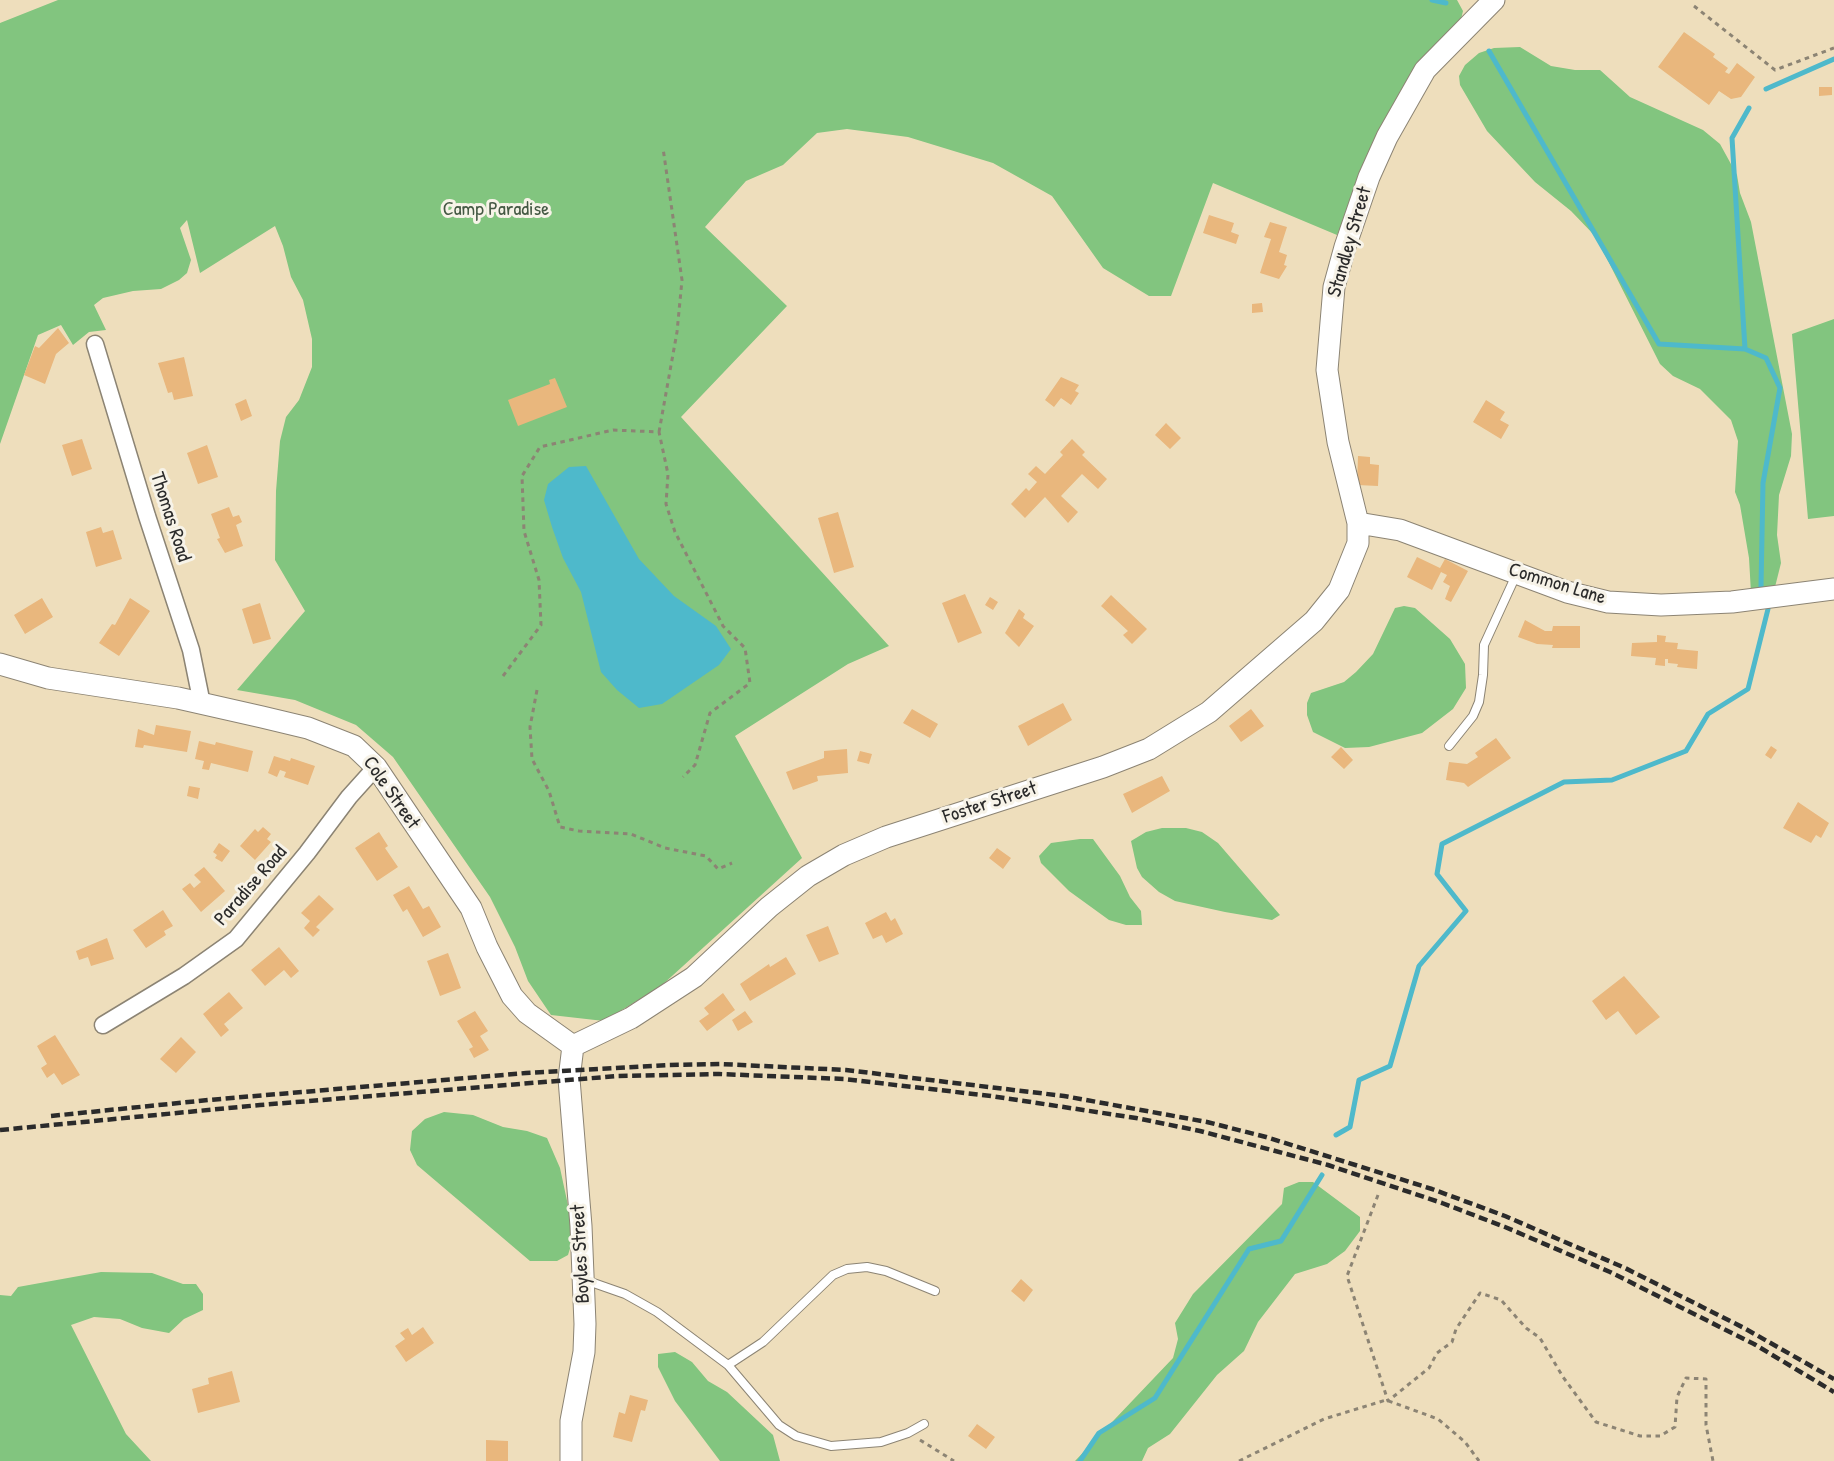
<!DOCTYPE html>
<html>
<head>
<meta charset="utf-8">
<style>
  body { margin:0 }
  canvas { display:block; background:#eedebc }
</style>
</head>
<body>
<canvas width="1834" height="1461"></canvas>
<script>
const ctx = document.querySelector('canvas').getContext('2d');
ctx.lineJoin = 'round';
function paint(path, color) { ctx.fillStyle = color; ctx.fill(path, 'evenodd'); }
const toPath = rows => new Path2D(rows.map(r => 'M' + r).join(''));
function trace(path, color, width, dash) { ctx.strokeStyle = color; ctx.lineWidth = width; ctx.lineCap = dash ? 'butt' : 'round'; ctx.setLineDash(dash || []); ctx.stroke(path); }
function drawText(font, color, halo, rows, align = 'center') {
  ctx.font = font + ' "Patrick Hand",sans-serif'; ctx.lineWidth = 6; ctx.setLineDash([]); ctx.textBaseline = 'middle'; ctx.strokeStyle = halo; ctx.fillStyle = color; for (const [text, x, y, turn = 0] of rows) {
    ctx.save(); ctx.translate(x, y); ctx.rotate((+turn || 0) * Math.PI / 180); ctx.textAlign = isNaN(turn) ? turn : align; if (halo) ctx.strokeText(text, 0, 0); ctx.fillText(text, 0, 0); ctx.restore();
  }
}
paint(toPath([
  [58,0,1457,0,1463,11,1460,23,1454,26,1426,54,1373,152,1337,235,1213,183,1171,296,1149,296,1103,268,1052,196,993,163,908,137,847,129,817,133,783,165,746,181,705,227,787,306,681,417,889,646,848,664,735,736,802,858,661,986,604,1021,551,1015,528,981,515,947,490,897,393,757,356,725,295,700,237,690,305,611,275,560,276,491,280,441,286,417,299,400,312,367,312,339,303,300,291,277,283,246,275,226,200,273,187,220,180,228,191,260,187,273,179,280,161,289,133,291,103,298,94,305,106,330,89,332,73,345,61,325,38,335,0,444,0,23],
  [1520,47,1551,66,1575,70,1600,70,1630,97,1703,130,1720,144,1737,175,1740,193,1751,222,1792,434,1791,456,1779,495,1777,535,1781,563,1774,591,1751,593,1749,558,1740,505,1735,492,1738,441,1731,420,1700,389,1673,376,1660,364,1596,237,1571,211,1535,182,1487,131,1460,85,1459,76,1465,65,1479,53,1494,48],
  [1834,319,1834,516,1808,519,1792,334],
  [1404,606,1415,608,1450,639,1465,664,1466,688,1453,709,1422,733,1369,747,1345,748,1313,732,1307,715,1307,703,1311,693,1344,682,1356,672,1373,654,1395,608],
  [1162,828,1186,828,1202,832,1218,843,1280,915,1272,920,1225,912,1175,901,1159,892,1142,877,1137,868,1131,841,1146,832],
  [1080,839,1093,839,1120,876,1130,897,1141,911,1142,925,1126,925,1109,920,1069,891,1041,863,1039,856,1051,843],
  [444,1112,473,1115,503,1127,527,1131,547,1138,560,1168,572,1224,572,1242,568,1255,557,1261,530,1261,417,1165,410,1150,412,1131,425,1119],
  [1299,1182,1313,1182,1360,1217,1360,1231,1345,1251,1327,1264,1295,1274,1258,1322,1244,1351,1217,1375,1170,1434,1148,1448,1142,1461,1075,1461,1173,1358,1178,1339,1175,1323,1193,1294,1282,1204,1284,1188],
  [101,1272,152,1273,183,1284,196,1284,203,1294,203,1310,184,1319,169,1333,142,1328,120,1319,94,1317,71,1325,126,1434,151,1461,0,1461,0,1295,11,1296,18,1287],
  [675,1352,692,1362,708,1381,727,1392,773,1435,780,1461,720,1461,675,1401,658,1367,658,1354]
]), '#82c57f');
paint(toPath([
  [586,466,639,559,674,596,716,626,731,649,719,665,662,704,639,708,617,690,601,672,581,592,563,558,552,527,544,500,548,484,569,467]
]), '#4eb9cb');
trace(toPath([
  [1432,0,1446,3],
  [1489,51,1659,344,1745,349,1766,358,1780,388,1763,483,1761,587,1763,594],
  [1766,89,1834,59],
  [1745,349,1732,138,1749,108],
  [1336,1135,1350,1127,1359,1080,1390,1066,1419,966,1466,911,1437,874,1442,844,1564,782,1612,780,1686,751,1708,714,1748,689,1768,609,1766,603],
  [1080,1461,1099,1433,1155,1398,1249,1249,1281,1241,1322,1175]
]), '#4eb9cb', 5);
paint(toPath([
  [1684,32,1715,54,1713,57,1728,68,1725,72,1729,74,1737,63,1755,77,1741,97,1731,99,1719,91,1709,105,1658,67],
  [1819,87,1832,87,1832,95,1819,96],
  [1209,215,1234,223,1231,232,1239,235,1236,244,1203,233],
  [1270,222,1287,227,1279,252,1287,255,1284,265,1287,266,1279,279,1260,273,1271,239,1264,237],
  [1262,303,1263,312,1252,313,1252,304],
  [58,328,69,343,56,354,45,384,24,375,35,346,39,348],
  [184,357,193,396,174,400,172,392,168,393,158,363],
  [1061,377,1079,385,1075,391,1079,393,1071,405,1061,398,1054,407,1045,400],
  [555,378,567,407,518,426,508,400,550,384,549,380],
  [246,399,252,416,241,421,235,404],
  [1486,400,1505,412,1500,420,1509,425,1501,439,1473,422],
  [1166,423,1181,438,1170,449,1155,435],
  [82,439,92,469,72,476,62,445],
  [1072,439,1085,452,1082,455,1107,479,1098,489,1082,474,1061,496,1078,512,1068,523,1045,497,1025,518,1011,504,1026,488,1029,491,1037,482,1028,474,1036,466,1045,474,1063,455,1060,452],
  [207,445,218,477,198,484,187,453],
  [1358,456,1370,457,1370,464,1379,465,1378,486,1357,485],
  [229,507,233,517,239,515,242,522,236,525,243,546,225,553,217,539,220,538,211,514],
  [838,512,854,567,834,573,818,518],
  [101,527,103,533,113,530,122,559,96,567,86,532],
  [1417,557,1440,568,1445,559,1468,571,1451,602,1445,599,1450,586,1443,582,1447,575,1441,572,1432,590,1407,577],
  [965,594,982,633,958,643,942,603],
  [1111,595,1147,629,1132,644,1123,635,1128,631,1101,606],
  [990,597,998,602,993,610,985,605],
  [42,598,53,617,25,634,14,615],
  [130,598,150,611,119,656,99,643,112,624,115,625],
  [260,603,271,639,253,644,242,609],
  [1019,609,1025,614,1023,618,1034,626,1019,647,1005,633],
  [1525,620,1545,631,1552,631,1553,626,1580,626,1580,648,1552,648,1553,645,1537,644,1518,637],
  [1657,635,1666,636,1665,642,1678,643,1677,649,1698,651,1697,669,1677,667,1678,664,1668,663,1668,659,1665,659,1665,666,1655,665,1656,658,1631,656,1632,643,1657,642],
  [1063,703,1072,720,1028,746,1018,726],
  [912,709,938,724,930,738,903,723],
  [1251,709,1264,726,1241,742,1229,726],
  [156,725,191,731,187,752,144,745,143,748,135,747,138,729,154,735],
  [1496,738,1511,758,1468,787,1464,783,1446,780,1449,762,1467,764,1478,757,1475,753],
  [199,741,215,745,216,742,253,751,248,772,211,763,209,770,202,769,204,761,195,759],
  [1771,746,1777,750,1771,759,1765,755],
  [1341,747,1353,760,1344,769,1331,757],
  [847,749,848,773,817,776,818,781,793,790,786,772,824,758,824,751],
  [860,751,872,754,869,764,857,761],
  [274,756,290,761,291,758,315,766,308,785,284,777,286,772,280,770,277,777,268,773],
  [1162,776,1170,791,1132,813,1123,794],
  [189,786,200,788,198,799,187,796],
  [1798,802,1829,823,1821,838,1816,835,1811,843,1783,828],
  [263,827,271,834,267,839,271,842,255,860,240,846,255,829,258,832],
  [379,832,388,846,385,848,398,867,377,881,355,848],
  [219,843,230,851,222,862,215,858,217,855,213,852],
  [997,848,1011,858,1003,869,989,858],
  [204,867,225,891,201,912,182,889,190,883,194,888,201,882,194,875],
  [409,886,423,909,429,906,441,927,423,937,407,909,403,912,393,895],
  [319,895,334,909,316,927,320,930,313,937,304,928,310,921,301,913],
  [163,910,173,926,164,931,166,935,146,948,133,930],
  [886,912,891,921,895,918,903,934,886,943,882,935,873,939,865,923],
  [828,926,839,954,819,962,806,935],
  [107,938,114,959,91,966,88,957,79,960,76,951],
  [279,947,299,971,291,978,284,970,265,986,251,970],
  [448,953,461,988,440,996,427,961],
  [786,957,796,974,750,1001,740,984,769,964,770,967],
  [1624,976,1660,1017,1636,1035,1618,1011,1606,1020,1592,1001],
  [229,992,243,1008,224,1024,229,1030,221,1037,203,1014],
  [723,993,735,1010,707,1031,699,1021,709,1014,704,1008],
  [475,1011,488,1031,480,1036,489,1050,474,1058,469,1049,473,1047,457,1021],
  [745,1011,753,1022,738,1031,732,1020],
  [55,1035,80,1075,62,1085,54,1073,47,1078,41,1068,47,1064,37,1046],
  [181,1037,196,1052,176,1073,160,1059],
  [1021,1279,1033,1290,1024,1302,1011,1291],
  [423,1327,434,1343,406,1362,395,1346,405,1339,400,1333,408,1328,412,1335],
  [232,1371,240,1402,198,1413,192,1389,209,1384,208,1378],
  [630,1395,648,1400,645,1411,641,1410,632,1442,613,1437,619,1412,625,1414],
  [977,1424,995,1437,986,1449,968,1436],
  [486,1440,508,1441,508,1461,486,1461]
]), '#e9b77d');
const service = toPath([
  [1449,746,1473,716,1479,702,1483,675,1484,645,1517,573],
  [585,1280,625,1294,657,1312,728,1365],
  [924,1424,908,1433,881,1442,831,1446,796,1436,779,1425,728,1365,763,1342,833,1275,847,1269,867,1267,886,1271,935,1291]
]);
const minor = toPath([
  [95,344,147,516,191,650,202,704],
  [103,1025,184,976,236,939,307,853,349,797,376,767]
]);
const tertiary = toPath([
  [1358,523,1400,530,1567,592,1608,602,1661,605,1732,602,1834,589],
  [0,664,48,678,178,698,262,717,308,728,354,746,376,767,471,908,487,947,512,996,527,1013,573,1046],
  [573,1046,631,1018,694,977,769,907,808,876,844,855,886,837,1103,767,1149,749,1209,712,1314,621,1339,590,1358,543,1358,523,1338,442,1327,370,1334,287,1345,247,1369,177,1387,137,1425,70,1494,0],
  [571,1461,571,1421,584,1352,585,1324,581,1226,569,1079,573,1046]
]);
trace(service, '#8c8474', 10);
trace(minor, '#8c8474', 19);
trace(tertiary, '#8c8474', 23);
trace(toPath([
  [1694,6,1775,70,1834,48],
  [659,432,677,332,682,280,663,148],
  [503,676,541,625,539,580,524,531,522,476,540,447,613,430,659,432,668,474,666,504,675,532,723,626,745,648,750,683,710,713,695,765,683,777],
  [537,690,530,727,532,759,549,791,560,827,579,831,631,834,665,848,706,856,718,869,732,863],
  [1378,1195,1347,1276,1388,1401,1429,1368,1437,1353,1452,1342,1456,1329,1480,1293,1501,1300,1526,1328,1540,1338,1563,1377,1596,1422,1640,1436,1660,1436,1675,1427,1677,1397,1686,1378,1706,1379,1706,1425,1713,1461],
  [920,1440,954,1461],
  [1239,1461,1324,1419,1386,1400,1438,1419,1465,1442,1479,1461]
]), '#8c8474', 3, [4.5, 4.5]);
trace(service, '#fff', 8);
trace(minor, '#fff', 16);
trace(tertiary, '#fff', 21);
trace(toPath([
  [51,1116,208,1100,526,1073,668,1065,720,1064,846,1070,1064,1096,1207,1122,1266,1137,1432,1189,1505,1216,1625,1268,1744,1328,1834,1379],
  [0,1130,260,1105,618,1076,719,1074,844,1079,991,1096,1136,1118,1200,1131,1328,1165,1442,1203,1505,1227,1610,1272,1754,1344,1834,1392]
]), '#2b2b2b', 4.5, [9, 4.5]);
drawText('20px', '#455944', '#f7f3e8', [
  ["Camp Paradise",496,210]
]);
drawText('20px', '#2b2b2b', '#f7f3e8', [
  ["Standley Street",1350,242,-74],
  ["Thomas Road",170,517,72],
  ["Common Lane",1557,584,17],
  ["Cole Street",391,793,55],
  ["Foster Street",990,803,-18],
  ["Paradise Road",251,886,-49],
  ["Boyles Street",581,1254,-93]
]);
</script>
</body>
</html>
